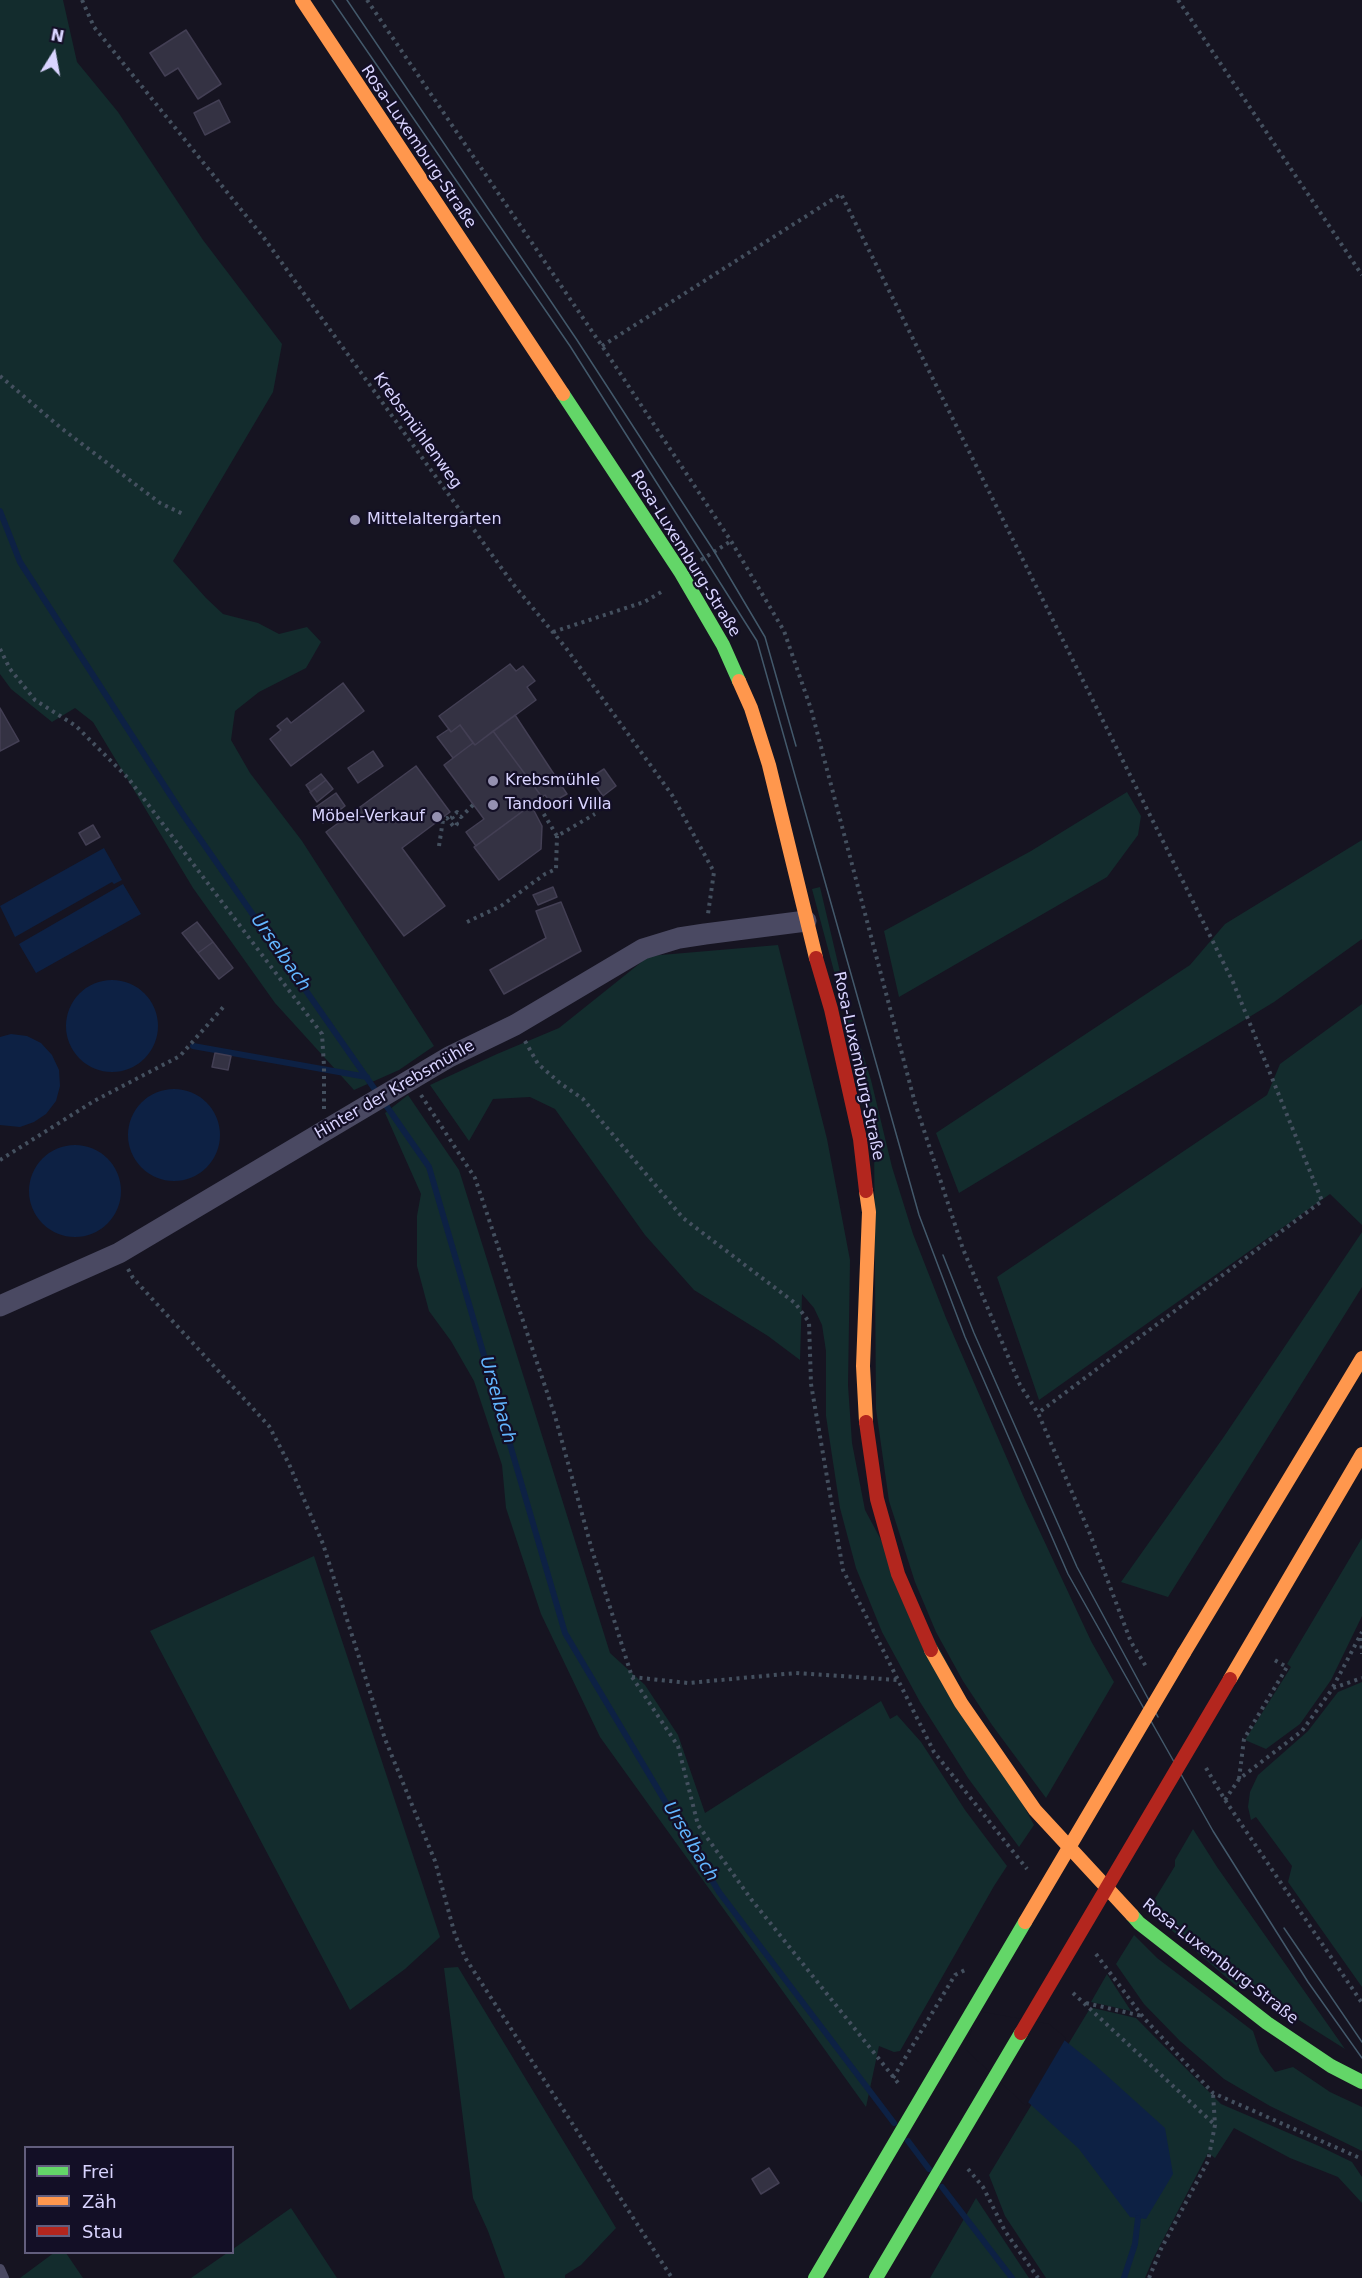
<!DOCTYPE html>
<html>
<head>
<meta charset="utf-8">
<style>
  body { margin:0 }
  #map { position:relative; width:1362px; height:2278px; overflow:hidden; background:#161421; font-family:"DejaVu Sans",sans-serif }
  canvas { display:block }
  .legend { position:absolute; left:24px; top:2146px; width:210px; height:108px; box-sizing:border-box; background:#130f26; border:2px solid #625e7d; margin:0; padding:8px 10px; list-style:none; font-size:18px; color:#d9d4ff }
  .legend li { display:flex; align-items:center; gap:12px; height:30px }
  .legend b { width:30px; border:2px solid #625e7d }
  .north { position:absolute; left:24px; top:24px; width:60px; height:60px; -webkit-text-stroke:4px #130f26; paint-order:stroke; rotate:11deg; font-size:16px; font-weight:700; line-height:24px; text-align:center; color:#d9d4ff }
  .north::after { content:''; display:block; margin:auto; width:21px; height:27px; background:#d9d4ff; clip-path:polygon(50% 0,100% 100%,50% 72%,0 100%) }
</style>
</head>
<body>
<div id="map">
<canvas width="1362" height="2278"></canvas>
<ul class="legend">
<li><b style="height:8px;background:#63d668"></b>Frei</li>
<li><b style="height:8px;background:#ff974d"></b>Zäh</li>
<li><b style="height:8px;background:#b3261e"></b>Stau</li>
</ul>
<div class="north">N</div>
</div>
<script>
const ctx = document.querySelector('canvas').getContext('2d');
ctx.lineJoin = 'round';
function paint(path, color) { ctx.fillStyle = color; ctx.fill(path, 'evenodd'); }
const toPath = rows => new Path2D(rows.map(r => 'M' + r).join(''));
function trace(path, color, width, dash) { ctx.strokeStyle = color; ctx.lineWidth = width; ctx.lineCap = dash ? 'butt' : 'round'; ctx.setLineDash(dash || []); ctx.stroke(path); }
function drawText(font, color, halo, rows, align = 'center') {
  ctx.font = font + ' "DejaVu Sans",sans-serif'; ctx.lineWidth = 4.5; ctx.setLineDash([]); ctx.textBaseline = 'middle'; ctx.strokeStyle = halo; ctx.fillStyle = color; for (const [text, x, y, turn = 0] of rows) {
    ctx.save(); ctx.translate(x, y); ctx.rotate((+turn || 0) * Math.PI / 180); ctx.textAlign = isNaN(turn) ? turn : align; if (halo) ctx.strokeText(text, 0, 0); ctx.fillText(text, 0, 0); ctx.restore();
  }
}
paint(toPath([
  [0,0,63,0,77,62,118,112,203,240,282,344,273,392,173,561,206,598,223,614,258,623,279,634,307,627,321,642,306,668,259,692,235,711,231,740,250,773,302,841,434,1046,399,1070,354,1090,275,1003,193,888,93,722,75,708,52,722,11,689,0,674],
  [1127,792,1141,816,1138,835,1107,877,899,997,884,931,1031,851],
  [1362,840,1362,939,1274,1002,959,1193,936,1133,1190,965,1225,924],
  [820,887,849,1010,871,1080,892,1167,913,1234,946,1318,1025,1500,1091,1641,1114,1682,1046,1798,992,1725,963,1681,936,1632,915,1582,889,1501,876,1409,874,1133,866,1091,812,889],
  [778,945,827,1139,850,1260,848,1385,852,1443,865,1510,1034,1825,1019,1847,968,1778,920,1702,882,1632,856,1568,840,1508,826,1416,826,1351,822,1325,814,1308,802,1294,800,1360,768,1336,694,1290,645,1235,555,1109,530,1097,493,1099,469,1141,430,1085,497,1054,559,1028,649,956],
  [1362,1004,1362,1225,1330,1194,1039,1400,997,1277,1267,1095,1280,1064],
  [408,1095,459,1170,610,1653,645,1685,678,1735,705,1813,881,1701,890,1719,897,1715,921,1742,965,1810,1007,1866,994,1886,900,2051,894,2052,879,2046,866,2107,600,1737,541,1614,506,1508,502,1465,474,1381,451,1341,429,1311,417,1266,417,1216,421,1194,385,1113],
  [1362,1232,1362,1287,1168,1597,1121,1582,1223,1438],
  [1362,1538,1362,1616,1331,1680,1300,1724,1266,1749,1245,1740,1291,1667,1287,1664],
  [314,1556,440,1937,405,1969,350,2010,150,1631],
  [1362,1682,1362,1987,1288,1882,1292,1866,1256,1817,1251,1820,1248,1807,1250,1792,1258,1775,1308,1731,1338,1692],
  [1193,1829,1217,1867,1345,2049,1245,1986,1241,1990,1148,1910,1175,1866,1175,1860],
  [1134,1935,1157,1958,1253,2031,1260,2052,1275,2072,1293,2067,1330,2092,1362,2107,1362,2151,1270,2106,1224,2079,1180,2041,1144,2004,1116,1964],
  [458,1967,616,2228,581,2265,565,2275,565,2278,505,2278,488,2231,473,2198,444,1968],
  [1107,1974,1131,2011,1091,2002],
  [1093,2008,1136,2018,1221,2104,1319,2146,1352,2162,1362,2177,1362,2203,1338,2177,1290,2158,1234,2128,1215,2158,1208,2153,1153,2259,1145,2278,1046,2278,1005,2216,989,2175,1089,2010],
  [976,2198,1023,2269,1029,2278,930,2278],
  [291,2208,337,2278,191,2278,227,2253,232,2252,233,2249],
  [55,2252,66,2253,83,2278,20,2278]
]), '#132c2d');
paint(toPath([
  [104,848,122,880,114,884,112,882,15,937,0,906],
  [123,884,141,914,36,973,19,944],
  '66 1026a46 46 0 1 1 92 0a46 46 0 1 1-92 0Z',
  [11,1034,27,1036,41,1043,52,1055,59,1070,60,1086,56,1101,46,1114,34,1122,20,1127,0,1125,0,1037],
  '128 1135a46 46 0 1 1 92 0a46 46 0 1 1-92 0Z',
  '29 1191a46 46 0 1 1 92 0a46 46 0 1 1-92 0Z',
  [1048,2027,1094,2064,1165,2128,1173,2174,1146,2219,1130,2217,1079,2149,967,2046]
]), '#0d2144');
paint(toPath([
  [978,2011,1049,2024,1066,2038,1026,2106,965,2049]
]), '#161421');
trace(toPath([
  [0,511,20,562,182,813,429,1167,565,1633,719,1892,894,2123],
  [193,1046,367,1077],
  [908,2141,929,2169],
  [942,2187,1012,2278],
  [1124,2278,1135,2244,1138,2218]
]), '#0d2144', 6);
const building = toPath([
  [186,30,221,84,198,99,178,68,165,76,150,53,186,30],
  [219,100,230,122,205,135,194,113,219,100],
  [510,664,516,671,523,666,535,681,527,687,536,700,475,745,460,725,451,732,439,716,510,664],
  [343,683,364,711,291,766,270,739,281,730,277,726,287,718,291,723,343,683],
  [0,708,19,741,0,751,0,708],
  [515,715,567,794,551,803,545,795,542,797,493,731,515,715],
  [460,725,473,743,453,758,437,737,449,729,451,732,460,725],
  [493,731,542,797,476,846,466,832,484,819,444,765,473,743,475,745,493,731],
  [373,751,383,766,358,783,348,768,373,751],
  [416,766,450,812,402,848,445,906,404,936,326,832,416,766],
  [604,769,616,786,603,796,590,778,604,769],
  [321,774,326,780,311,792,306,785,321,774],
  [326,780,333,789,317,802,310,792,326,780],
  [336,793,345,806,323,823,313,809,336,793],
  [531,805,542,826,541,849,499,880,474,847,531,805],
  [93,825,100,837,86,845,79,833,93,825],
  [553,887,557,897,538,905,533,895,553,887],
  [561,902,581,951,504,994,490,970,546,938,536,911,561,902],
  [197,922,213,942,198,953,182,933,197,922],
  [213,942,233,968,219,979,198,953,213,942],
  [215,1053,231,1056,228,1070,212,1067,215,1053],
  [769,2168,779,2183,761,2194,752,2179,769,2168]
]);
paint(building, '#343243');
trace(building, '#433f54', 1.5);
trace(toPath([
  [82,0,94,27,264,238,513,584,566,648,672,795,714,872,708,914],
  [367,0,602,346,731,541,784,631,811,709,915,1103,963,1249,1020,1385,1038,1413,1090,1534,1131,1642,1147,1668],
  [1178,0,1362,275],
  [602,346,841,194,1233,982,1322,1201,1038,1413],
  [0,376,61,428,160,503,183,514],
  [701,560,731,541],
  [553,632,644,602,663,591],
  [0,649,10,669,35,700,76,726,128,778,322,1034,324,1066,324,1110],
  [536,801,557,836,595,814],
  [439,846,443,820,447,818,454,827,457,824,452,817,457,812,461,817,473,805],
  [467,922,501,906,545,874,556,869,557,836],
  [525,1041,538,1064,560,1083,583,1099,683,1218,795,1303,809,1322,811,1384,843,1570,934,1752,1027,1869],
  [421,1095,475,1178,555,1416,592,1550,632,1677,678,1746,698,1825,751,1899,899,2084],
  [0,1160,94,1101,180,1056,226,1004],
  [128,1269,133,1278,269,1426,289,1464,323,1544,385,1739,435,1861,455,1935,466,1959,672,2278],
  [1361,1638,1362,1654],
  [632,1677,688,1683,796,1673,898,1680],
  [1333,1687,1362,1632],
  [1206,1768,1225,1800,1362,2003],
  [1239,1779,1244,1739,1287,1667,1271,1658],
  [1225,1800,1239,1779,1302,1731,1333,1688,1362,1678],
  [1096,1954,1143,2017,1213,2093,1362,2159],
  [1073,1993,1215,2125],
  [1086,2003,1142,2016],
  [893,2078,955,1975,967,1969],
  [968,2169,983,2187,1005,2231,1038,2278],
  [1149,2278,1161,2249,1208,2161,1215,2125,1213,2093]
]), '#44505f', 4, [3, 4.5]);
trace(toPath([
  [0,2269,4,2278]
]), '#4a4962', 10);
trace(toPath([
  [0,1306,119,1253,449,1057,515,1025,643,949,679,938,705,934,806,921]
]), '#4a4962', 21);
trace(toPath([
  [563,394,681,573,723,645,739,681],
  [1132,1915,1139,1923,1267,2023,1331,2066,1362,2082]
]), '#63d668', 14);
trace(toPath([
  [302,0,563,394],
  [739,681,751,708,769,765,816,958],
  [866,1422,863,1366,869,1212,866,1191],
  [931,1650,961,1703,1035,1810,1132,1915],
  [1184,1653,1362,1358],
  [1230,1679,1362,1454]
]), '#ff974d', 14);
trace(toPath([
  [816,958,831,1009,860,1139,866,1191],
  [866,1422,877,1499,898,1574,931,1650]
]), '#b3261e', 14);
trace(toPath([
  [332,0,570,346,757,641,919,1215,965,1337,1068,1574,1213,1831,1308,1982,1362,2058],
  [347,0,577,340,714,551,765,637,796,746],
  [943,1255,974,1333,1077,1567,1158,1717],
  [1284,1928,1362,2042]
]), '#43596b', 1.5);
trace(toPath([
  [815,2278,1025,1922],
  [876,2278,1021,2033]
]), '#63d668', 14);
trace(toPath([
  [1025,1922,1184,1653]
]), '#ff974d', 14);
trace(toPath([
  [1021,2033,1230,1679]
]), '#b3261e', 14);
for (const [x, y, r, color] of [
  [355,520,6,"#9591b1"],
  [493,781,6,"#9591b1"],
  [493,805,6,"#9591b1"],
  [437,817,6,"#9591b1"]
]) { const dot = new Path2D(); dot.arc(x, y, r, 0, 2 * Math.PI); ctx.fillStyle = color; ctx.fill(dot); trace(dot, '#130f26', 2); }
drawText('16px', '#d9d4ff', '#130f26', [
  ["Rosa-Luxemburg-Straße",418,147,56],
  ["Krebsmühlenweg",417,431,54],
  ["Rosa-Luxemburg-Straße",685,554,58],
  ["Rosa-Luxemburg-Straße",858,1066,78],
  ["Hinter der Krebsmühle",395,1090,-30],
  ["Rosa-Luxemburg-Straße",1220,1962,38]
]);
drawText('16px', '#d9d4ff', '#130f26', [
  ["Mittelaltergarten",367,520],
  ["Krebsmühle",505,781],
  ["Tandoori Villa",505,805],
  ["Möbel-Verkauf",425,817,"right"]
], 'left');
drawText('italic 18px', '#62b6ff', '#130f26', [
  ["Urselbach",280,953,55],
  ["Urselbach",497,1400,74],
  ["Urselbach",690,1842,59]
]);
</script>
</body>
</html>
